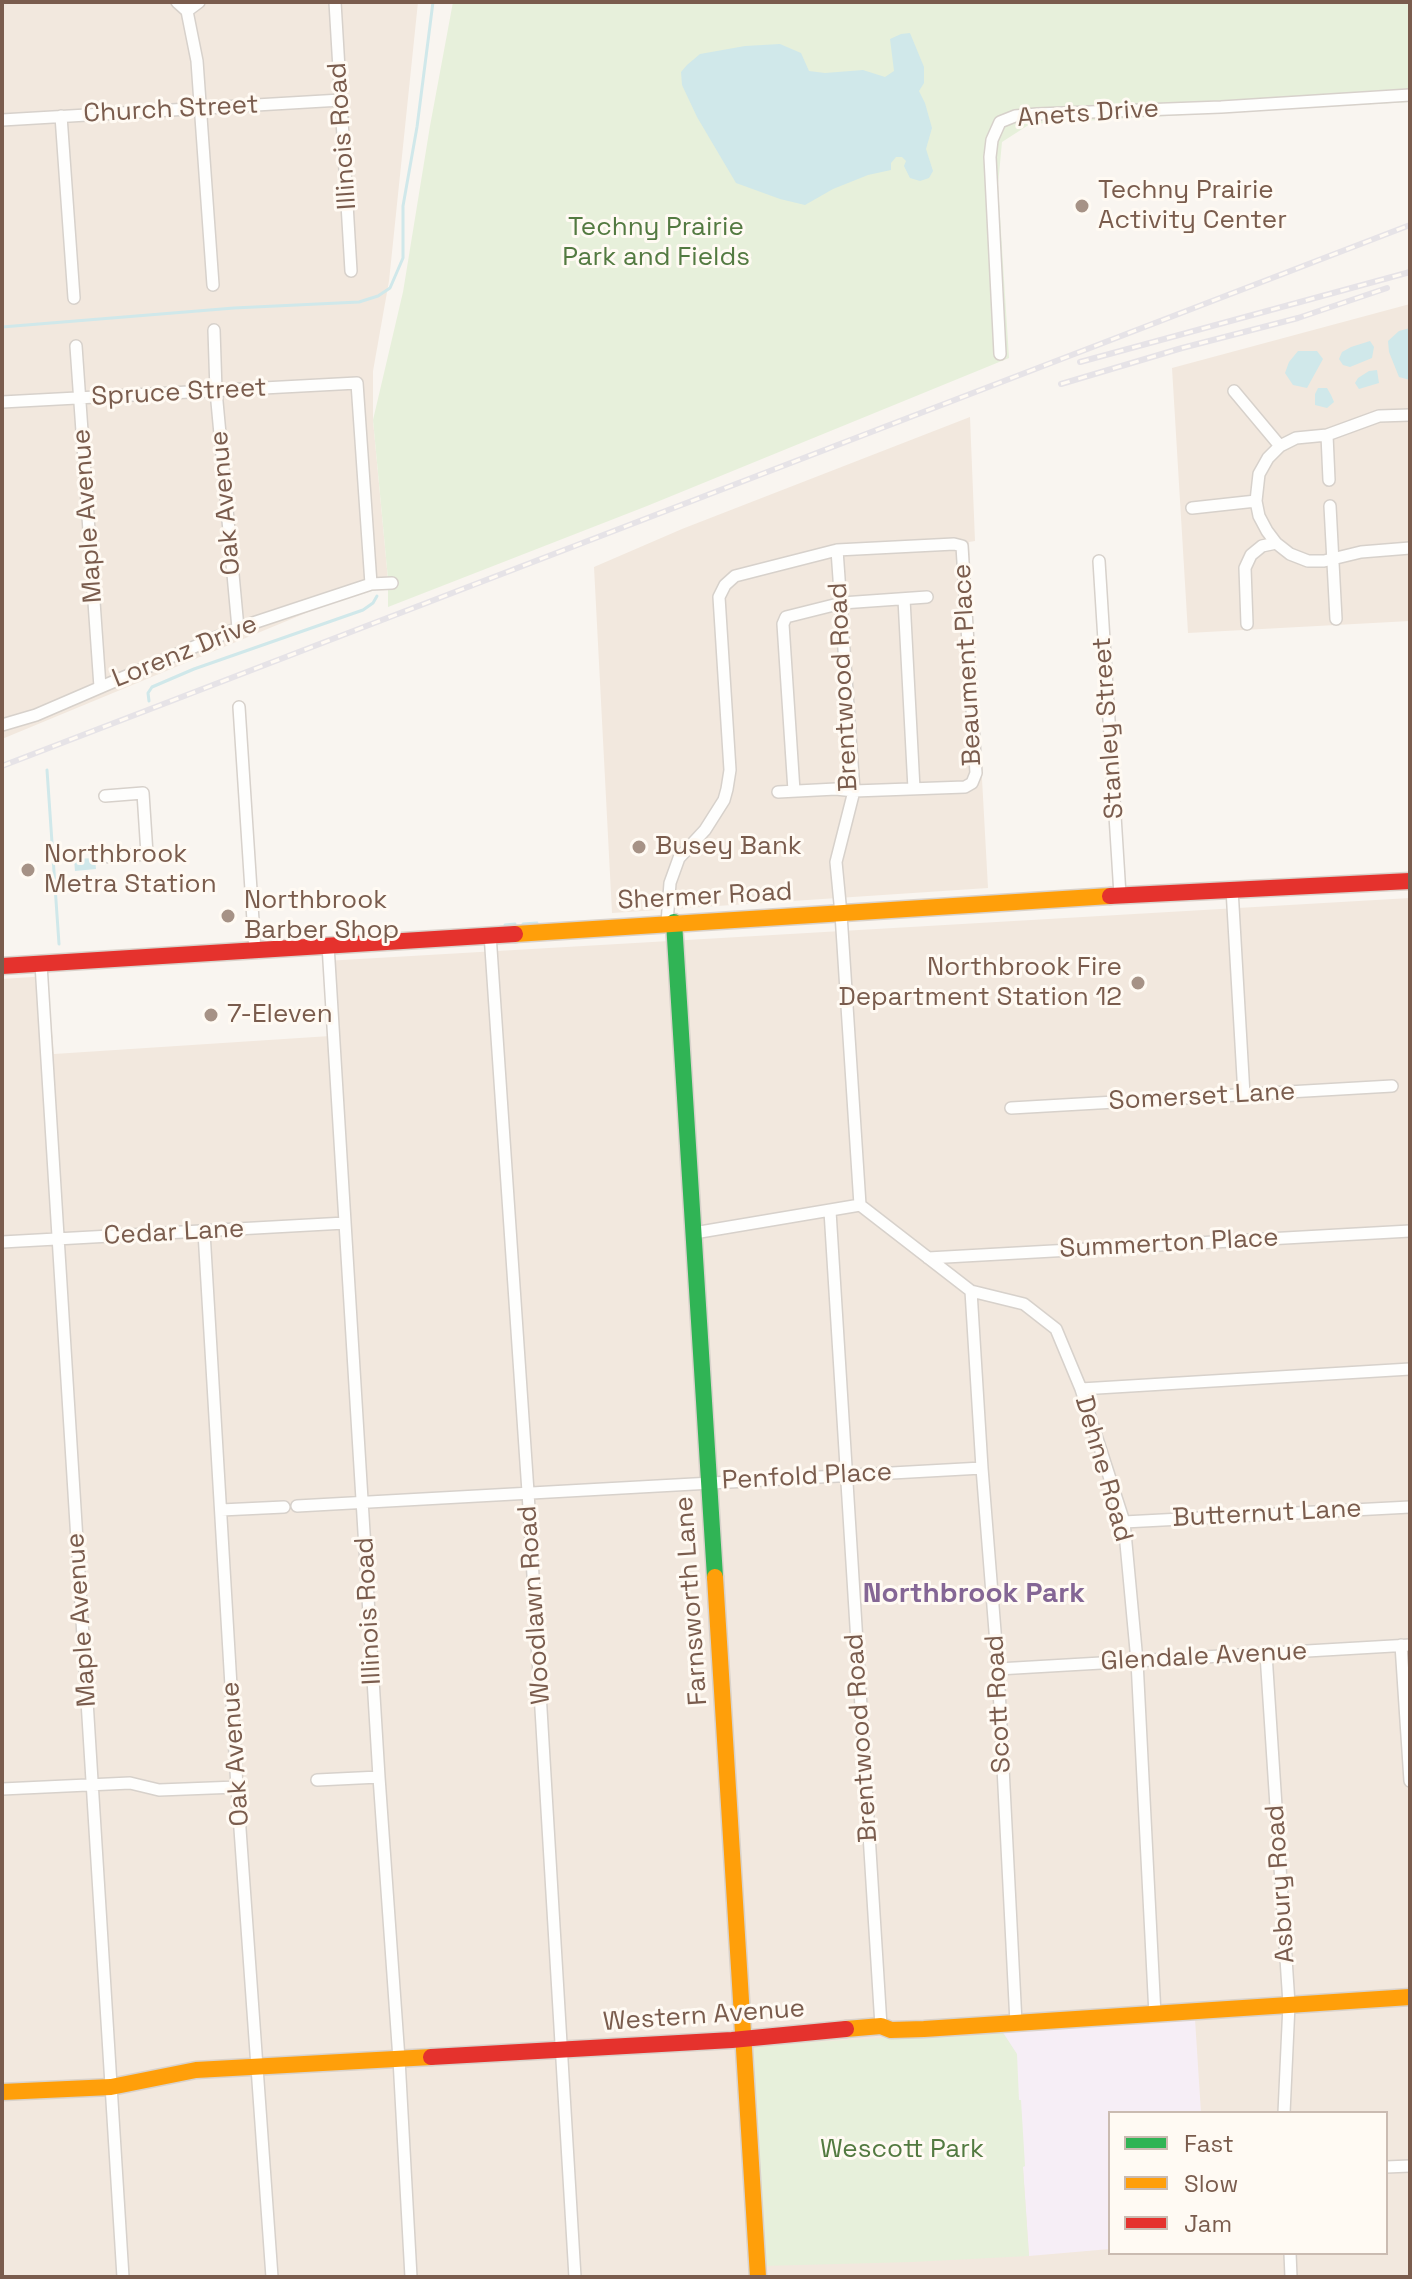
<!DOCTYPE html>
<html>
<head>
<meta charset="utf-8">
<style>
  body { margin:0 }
  #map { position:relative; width:1412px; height:2279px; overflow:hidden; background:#f9f5f0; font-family:"Space Grotesk",sans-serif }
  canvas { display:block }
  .frame { position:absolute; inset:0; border:4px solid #7a5c4d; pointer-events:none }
  .legend { position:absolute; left:1108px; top:2111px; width:280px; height:144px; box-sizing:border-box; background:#fffaf3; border:2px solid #cabbb1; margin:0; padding:10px 14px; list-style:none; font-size:24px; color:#7a5c4d }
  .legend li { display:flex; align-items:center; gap:16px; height:40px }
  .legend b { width:40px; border:2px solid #cabbb1 }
</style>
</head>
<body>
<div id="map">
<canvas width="1412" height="2279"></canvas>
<div class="frame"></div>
<ul class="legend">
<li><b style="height:10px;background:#30b455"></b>Fast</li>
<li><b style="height:10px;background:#ff9f0a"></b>Slow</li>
<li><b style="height:10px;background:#e5322d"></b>Jam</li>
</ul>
</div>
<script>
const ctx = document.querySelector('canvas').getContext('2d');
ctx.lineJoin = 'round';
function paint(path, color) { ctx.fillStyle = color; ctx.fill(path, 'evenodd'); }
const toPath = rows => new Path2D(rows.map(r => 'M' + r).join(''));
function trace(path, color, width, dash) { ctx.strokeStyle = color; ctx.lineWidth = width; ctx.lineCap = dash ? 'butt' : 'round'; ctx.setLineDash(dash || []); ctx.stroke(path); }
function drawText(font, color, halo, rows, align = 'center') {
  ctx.font = font + ' "Space Grotesk",sans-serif'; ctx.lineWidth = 6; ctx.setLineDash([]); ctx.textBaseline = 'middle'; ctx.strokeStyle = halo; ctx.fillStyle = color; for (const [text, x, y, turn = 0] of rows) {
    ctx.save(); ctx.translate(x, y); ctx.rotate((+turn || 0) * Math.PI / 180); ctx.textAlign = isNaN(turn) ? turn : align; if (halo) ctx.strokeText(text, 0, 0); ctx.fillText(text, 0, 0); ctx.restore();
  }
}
paint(toPath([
  [2,2,418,2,389,281,373,371,373,420,388,579,2,739],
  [1410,304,1410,621,1188,633,1172,368],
  [970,417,975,541,969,542,988,888,612,913,594,567,682,529],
  [1410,898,1410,2277,2,2277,2,979,47,976,54,1054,330,1036,325,961],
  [1110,2113,1386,2113,1386,2253,1110,2253]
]), '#f2e8de');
paint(toPath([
  [1195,2019,1201,2113,1110,2113,1110,2249,1029,2256,1023,2168,1002,2031]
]), '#f6eef6');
paint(toPath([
  [453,2,1410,2,1410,102,1030,124,1002,142,998,185,1009,358,647,506,388,607,388,579,373,420,403,292,430,126],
  [1002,2031,1017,2054,1019,2100,1021,2100,1025,2166,1023,2167,1029,2256,912,2262,763,2266,752,2052,755,2047,761,2045]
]), '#e7f0db');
paint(toPath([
  [910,33,924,67,924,83,919,91,925,103,932,128,926,149,933,171,929,178,920,181,910,178,904,166,906,161,902,157,896,157,891,163,891,170,868,175,833,189,805,205,780,199,736,183,697,117,682,85,681,72,687,65,700,54,745,46,780,44,801,53,809,71,825,73,863,70,885,77,894,71,890,39,901,34],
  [1410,328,1410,380,1399,377,1389,352,1388,341,1399,331],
  [1370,341,1374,347,1372,358,1350,367,1343,365,1339,359,1342,352,1351,347],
  [1298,351,1317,351,1323,359,1307,388,1293,385,1285,373,1289,362],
  [1377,370,1379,383,1359,389,1355,383,1358,378,1369,371],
  [1318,388,1327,388,1331,395,1334,402,1327,408,1315,405,1315,394],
  [95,858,96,869,75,871,74,859]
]), '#d0e8ea');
trace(toPath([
  [2,327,234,308,359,302,378,296,390,288,403,258,403,206,417,127,433,2],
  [149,701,148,693,152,687,194,669,363,610,373,603,377,596],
  [47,770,59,944],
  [523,924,537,923],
  [505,925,515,924]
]), '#d0e8ea', 3);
const street = toPath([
  [177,2,187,11,197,61,213,285],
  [335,2,351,271],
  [187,11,199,2],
  [61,116,74,298],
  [2,120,341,100],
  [214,330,216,391,238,628],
  [76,346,100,687],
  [1000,354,990,157,992,140,1000,122,1015,116,1037,114,1221,107,1410,95],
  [1234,391,1280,446],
  [2,402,357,383,371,584],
  [1410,415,1379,416,1327,435,1296,438,1280,446,1268,458,1259,474,1256,501,1259,516,1267,531,1276,543,1290,554,1308,561,1324,561,1361,552,1410,548],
  [1327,435,1329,480],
  [1330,506,1336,619],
  [1192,508,1256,501],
  [837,550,854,791,836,862,841,914,860,1205],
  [1099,561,1120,895],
  [904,599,914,789],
  [1247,624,1245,568,1251,555,1262,546,1276,543],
  [239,707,255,951],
  [2,725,36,715,238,628,371,584,392,583],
  [794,791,783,624,786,617,842,603,927,597],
  [105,796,143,793,147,854,109,857],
  [1232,889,1244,1095],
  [667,923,670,883,679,858,705,830,724,800,727,789,730,770,719,597,725,585,735,576,837,550,954,544,962,546,976,773,972,783,965,787,854,791,836,789,778,792],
  [490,934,528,1492,575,2277],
  [328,945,379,1777,399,2059,411,2277],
  [41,964,123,2277],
  [1011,1108,1392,1086],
  [830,1211,881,2026],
  [204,1232,237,1787,272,2277],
  [694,1233,860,1205,971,1291,1024,1304,1056,1329,1081,1389,1124,1522,1137,1661,1155,2015],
  [2,1242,345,1223],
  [928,1258,1410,1231],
  [971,1291,982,1468,998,1669,1016,2023],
  [1081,1389,1410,1369],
  [297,1506,982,1468],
  [221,1510,284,1507],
  [1124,1522,1410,1507],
  [1401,1645,1410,1781],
  [1266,1654,1289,2004,1284,2113],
  [998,1669,1410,1645],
  [317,1780,379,1777],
  [2,1789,130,1783,159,1790,237,1787],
  [1386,2167,1410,2166],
  [1290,2253,1291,2277]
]);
const fast = toPath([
  [674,922,715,1577]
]);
const slow = toPath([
  [515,934,1110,896],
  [715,1577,758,2277],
  [846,2029,881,2026,891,2030,924,2029,1410,1997],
  [2,2092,111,2087,196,2070,431,2057]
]);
const jam = toPath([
  [1110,896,1410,881],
  [2,966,515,934],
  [431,2057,732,2040,846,2029]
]);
trace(street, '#d7d1cb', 14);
trace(fast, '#d9d2cb', 19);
trace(slow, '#d9d2cb', 19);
trace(jam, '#d9d2cb', 19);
trace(street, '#fefefd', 11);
trace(fast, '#30b455', 16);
trace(slow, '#ff9f0a', 16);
trace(jam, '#e5322d', 16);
const rail = toPath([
  [1080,362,1410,272],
  [1061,384,1182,348,1298,318,1387,288],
  [2,766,1410,225]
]);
trace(rail, '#e6e3e7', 6);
trace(rail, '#fffaf3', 3, [9]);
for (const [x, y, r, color] of [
  [1082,206,8,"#a69286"],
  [639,847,8,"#a69286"],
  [28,870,8,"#a69286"],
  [228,916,8,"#a69286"],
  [1138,983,8,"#a69286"],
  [211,1015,8,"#a69286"]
]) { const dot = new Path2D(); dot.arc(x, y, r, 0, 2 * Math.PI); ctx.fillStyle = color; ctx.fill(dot); trace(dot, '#fffaf3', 3); }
drawText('26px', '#7a5c4d', '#fffaf3', [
  ["Church Street",171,110,-3],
  ["Anets Drive",1088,114,-4],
  ["Illinois Road",343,136,-94],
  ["Spruce Street",179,393,-3],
  ["Oak Avenue",226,503,-95],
  ["Maple Avenue",88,516,-94],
  ["Lorenz Drive",185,652,-22],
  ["Beaument Place",968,665,-93],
  ["Brentwood Road",844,687,-93],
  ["Stanley Street",1109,728,-94],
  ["Shermer Road",705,897,-3],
  ["Somerset Lane",1202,1097,-3],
  ["Cedar Lane",174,1233,-3],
  ["Summerton Place",1169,1244,-3],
  ["Dehne Road",1103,1469,74],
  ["Penfold Place",807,1477,-3],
  ["Butternut Lane",1267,1514,-3],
  ["Farnsworth Lane",692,1601,-94],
  ["Woodlawn Road",535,1605,-94],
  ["Illinois Road",369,1611,-93],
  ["Maple Avenue",82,1620,-94],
  ["Glendale Avenue",1204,1657,-3],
  ["Scott Road",999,1704,-93],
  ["Brentwood Road",862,1738,-94],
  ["Oak Avenue",236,1754,-94],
  ["Asbury Road",1281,1884,-94],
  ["Western Avenue",704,2016,-4]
]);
drawText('26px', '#7a5c4d', '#fffaf3', [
  ["Techny Prairie",1098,191],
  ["Activity Center",1098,221],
  ["Busey Bank",655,847],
  ["Northbrook",44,855],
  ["Metra Station",44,885],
  ["Northbrook",244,901],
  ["Barber Shop",244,931],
  ["Northbrook Fire",1122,968,"right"],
  ["Department Station 12",1122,998,"right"],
  ["7-Eleven",227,1015]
], 'left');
drawText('26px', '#537a41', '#fffaf3', [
  ["Techny Prairie",656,228],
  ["Park and Fields",656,258],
  ["Wescott Park",902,2150]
]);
drawText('bold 28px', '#846695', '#fffaf3', [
  ["Northbrook Park",974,1594]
]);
</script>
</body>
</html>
